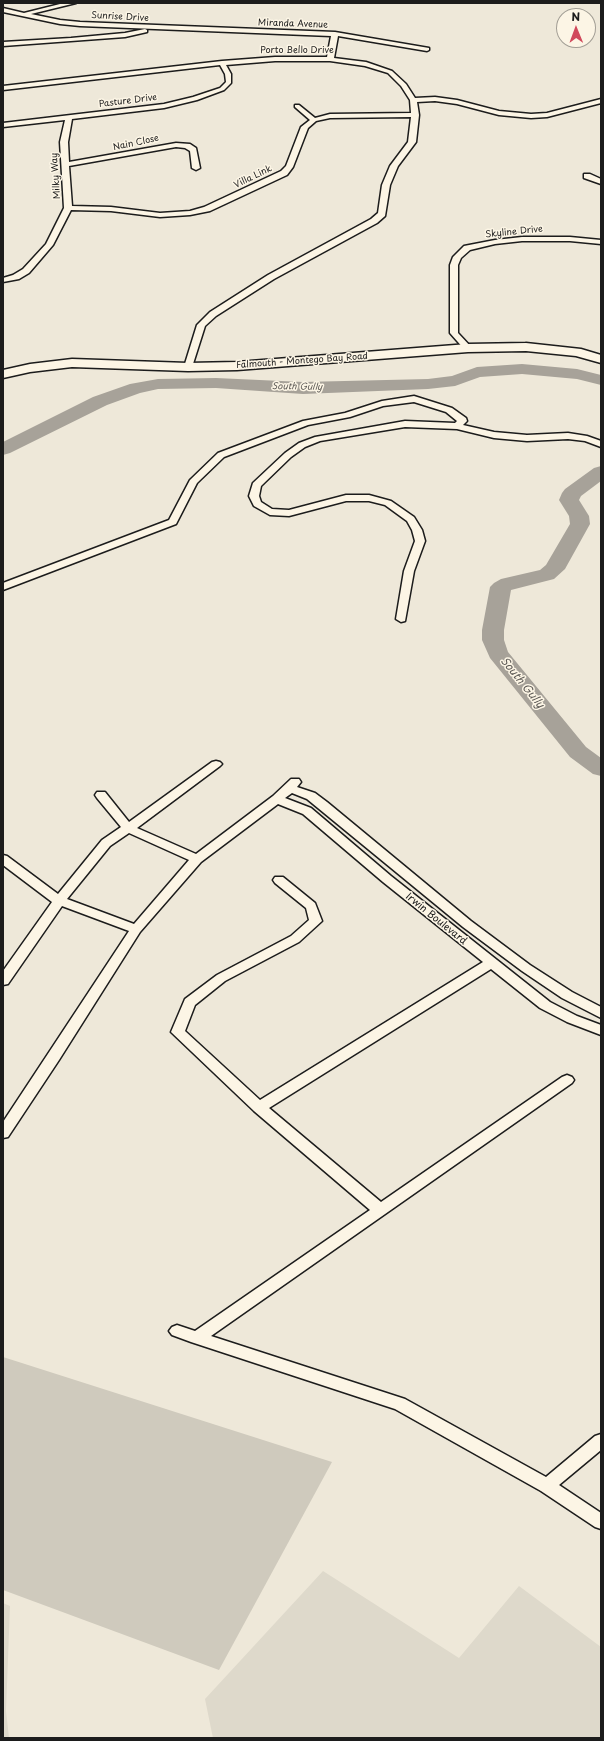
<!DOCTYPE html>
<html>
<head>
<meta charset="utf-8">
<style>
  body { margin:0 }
  #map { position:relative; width:604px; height:1741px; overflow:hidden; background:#eee8d9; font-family:"Playpen Sans",sans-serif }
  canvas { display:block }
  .frame { position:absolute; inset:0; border:4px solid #1c1c1c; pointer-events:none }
  .north { position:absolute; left:556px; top:8px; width:40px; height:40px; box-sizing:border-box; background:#fcf5e5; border:1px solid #a29e95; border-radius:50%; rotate:359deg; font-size:11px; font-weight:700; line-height:16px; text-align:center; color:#1c1c1c }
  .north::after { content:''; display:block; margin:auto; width:14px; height:18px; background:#d1495b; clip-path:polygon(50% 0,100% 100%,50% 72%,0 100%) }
</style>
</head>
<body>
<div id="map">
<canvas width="604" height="1741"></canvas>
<div class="frame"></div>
<div class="north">N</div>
</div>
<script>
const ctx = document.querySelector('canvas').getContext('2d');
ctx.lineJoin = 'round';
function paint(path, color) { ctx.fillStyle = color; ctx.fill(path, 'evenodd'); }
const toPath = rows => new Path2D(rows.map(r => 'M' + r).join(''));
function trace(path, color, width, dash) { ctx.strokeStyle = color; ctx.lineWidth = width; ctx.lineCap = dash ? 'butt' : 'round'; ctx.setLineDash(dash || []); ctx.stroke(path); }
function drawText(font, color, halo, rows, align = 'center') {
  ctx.font = font + ' "Playpen Sans",sans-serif'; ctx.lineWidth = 3; ctx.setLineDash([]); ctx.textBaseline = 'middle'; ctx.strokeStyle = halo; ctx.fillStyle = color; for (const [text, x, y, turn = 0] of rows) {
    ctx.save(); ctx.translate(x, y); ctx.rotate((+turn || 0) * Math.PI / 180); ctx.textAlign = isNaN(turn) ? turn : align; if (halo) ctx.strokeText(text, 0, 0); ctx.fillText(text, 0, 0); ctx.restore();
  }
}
paint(toPath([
  [323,1571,459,1658,519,1586,601,1647,601,1738,213,1738,205,1699],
  [3,1603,10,1606,6,1711,9,1738,3,1738]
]), '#ded9cb');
paint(toPath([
  [3,1357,332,1462,219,1670,3,1590]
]), '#cfcabd');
paint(toPath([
  [522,364,577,369,601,375,601,385,577,379,522,374,480,377,455,386,428,389,303,394,216,388,158,389,140,393,107,405,10,453,3,455,3,442,93,397,130,384,158,379,216,378,303,382,428,379,452,376,477,367,522,364],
  [601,466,601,481,581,496,579,500,589,516,590,524,565,569,554,579,511,590,504,630,504,640,508,652,586,747,601,758,601,776,593,774,570,757,490,658,482,640,482,630,490,587,494,583,501,579,540,570,546,565,570,524,569,516,559,500,562,493,565,489,594,468,601,466]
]), '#a7a299');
const minor = toPath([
  [64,3,76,3,31,14,60,20,80,22,335,32,429,48,429,50,427,51,338,36,334,58,366,62,392,71,406,84,415,98,435,97,457,100,499,111,531,114,547,113,601,99,601,103,547,117,531,118,499,115,457,104,435,101,417,102,419,115,416,142,398,166,390,185,385,216,377,223,274,279,216,316,205,326,192,367,188,370,184,367,197,325,210,312,268,275,371,219,378,213,382,185,390,166,408,142,411,117,330,118,316,121,308,128,293,167,287,175,210,211,190,215,160,217,111,211,71,210,53,245,29,273,19,279,3,282,3,278,13,275,23,269,46,244,64,208,60,142,65,120,3,127,3,123,164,104,193,97,220,88,226,82,225,74,220,65,3,90,3,86,222,61,275,57,327,57,331,36,80,26,60,24,3,12,3,8,24,13,64,3],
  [275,61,330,61,365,66,388,73,401,86,410,100,411,113,330,114,315,118,299,105,295,105,295,107,310,120,301,127,286,166,281,171,204,207,190,211,160,213,111,207,72,206,69,166,176,147,185,148,190,151,192,168,196,170,200,168,196,148,190,144,176,143,69,162,68,142,72,119,164,108,197,100,224,90,231,83,231,74,226,65,275,61],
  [145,29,147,30,147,32,125,37,3,46,3,42,71,38,125,33,145,29],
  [584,174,590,174,601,179,601,184,584,178,584,174],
  [522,237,570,237,601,240,601,244,570,241,522,241,495,244,470,250,461,258,458,265,458,333,472,348,468,351,465,350,450,333,450,265,453,257,464,246,495,240,522,237],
  [414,396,452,408,466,418,467,421,463,425,494,432,527,435,568,433,587,436,601,441,601,447,585,441,568,439,527,441,494,438,457,429,405,427,320,441,305,447,291,457,261,486,259,496,261,502,272,509,289,510,346,495,369,495,391,501,414,517,422,530,425,541,414,571,405,621,401,622,396,619,404,571,415,541,412,530,407,521,385,505,369,501,346,501,289,516,270,515,254,506,249,496,253,483,285,453,299,443,315,437,405,421,455,423,457,421,446,412,414,402,383,406,350,417,308,425,224,457,197,483,176,524,3,590,3,583,169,520,190,480,218,453,303,421,345,413,382,401,414,396],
  [216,761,220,762,222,764,220,766,137,828,196,854,273,796,291,779,299,779,301,782,297,787,315,793,327,802,471,921,530,965,572,992,601,1007,601,1018,562,998,522,971,463,927,307,799,292,793,285,798,311,808,391,876,550,1002,577,1016,601,1025,601,1035,567,1022,540,1008,491,969,269,1108,381,1202,562,1077,567,1075,572,1077,574,1080,572,1083,211,1336,405,1399,546,1477,595,1436,601,1434,601,1450,559,1485,601,1513,601,1529,595,1527,541,1491,395,1409,191,1342,172,1335,169,1331,172,1327,177,1325,195,1331,370,1210,254,1111,171,1032,185,999,217,975,291,936,309,920,306,908,275,883,273,880,275,877,283,877,315,903,322,921,299,942,225,981,195,1005,185,1031,260,1100,483,962,383,882,303,814,278,804,201,862,140,932,59,1060,8,1137,3,1138,3,1122,129,931,62,906,8,984,3,985,3,971,52,902,3,865,3,855,7,856,58,894,102,840,121,827,97,798,95,795,97,792,105,792,129,822,212,762,216,761],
  [129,833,189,860,134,924,67,899,110,846,129,833]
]);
const secondary = toPath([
  [526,343,581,349,601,355,601,363,576,356,526,351,468,352,237,370,188,371,72,367,30,372,3,378,3,370,30,364,72,359,188,363,237,362,468,344,526,343]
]);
trace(minor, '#1c1c1c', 3);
trace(secondary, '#1c1c1c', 3);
paint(minor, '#fcf5e5');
paint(secondary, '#fcf5e5');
drawText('9px', '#1c1c1c', '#fcf5e5', [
  ["Sunrise Drive",120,17,3],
  ["Miranda Avenue",293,24,2],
  ["Porto Bello Drive",297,51],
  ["Pasture Drive",128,101,-7],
  ["Nain Close",136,143,-12],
  ["Milky Way",56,176,-94],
  ["Villa Link",253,177,-26],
  ["Skyline Drive",514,232,-6],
  ["Falmouth - Montego Bay Road",302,361,-4]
]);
drawText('italic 9px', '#5b5854', '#fcf5e5', [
  ["South Gully",297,387,1]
]);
drawText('10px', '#1c1c1c', '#fcf5e5', [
  ["Irwin Boulevard",436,919,39]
]);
drawText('italic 11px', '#5b5854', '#fcf5e5', [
  ["South Gully",522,683,51]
]);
</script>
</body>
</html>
